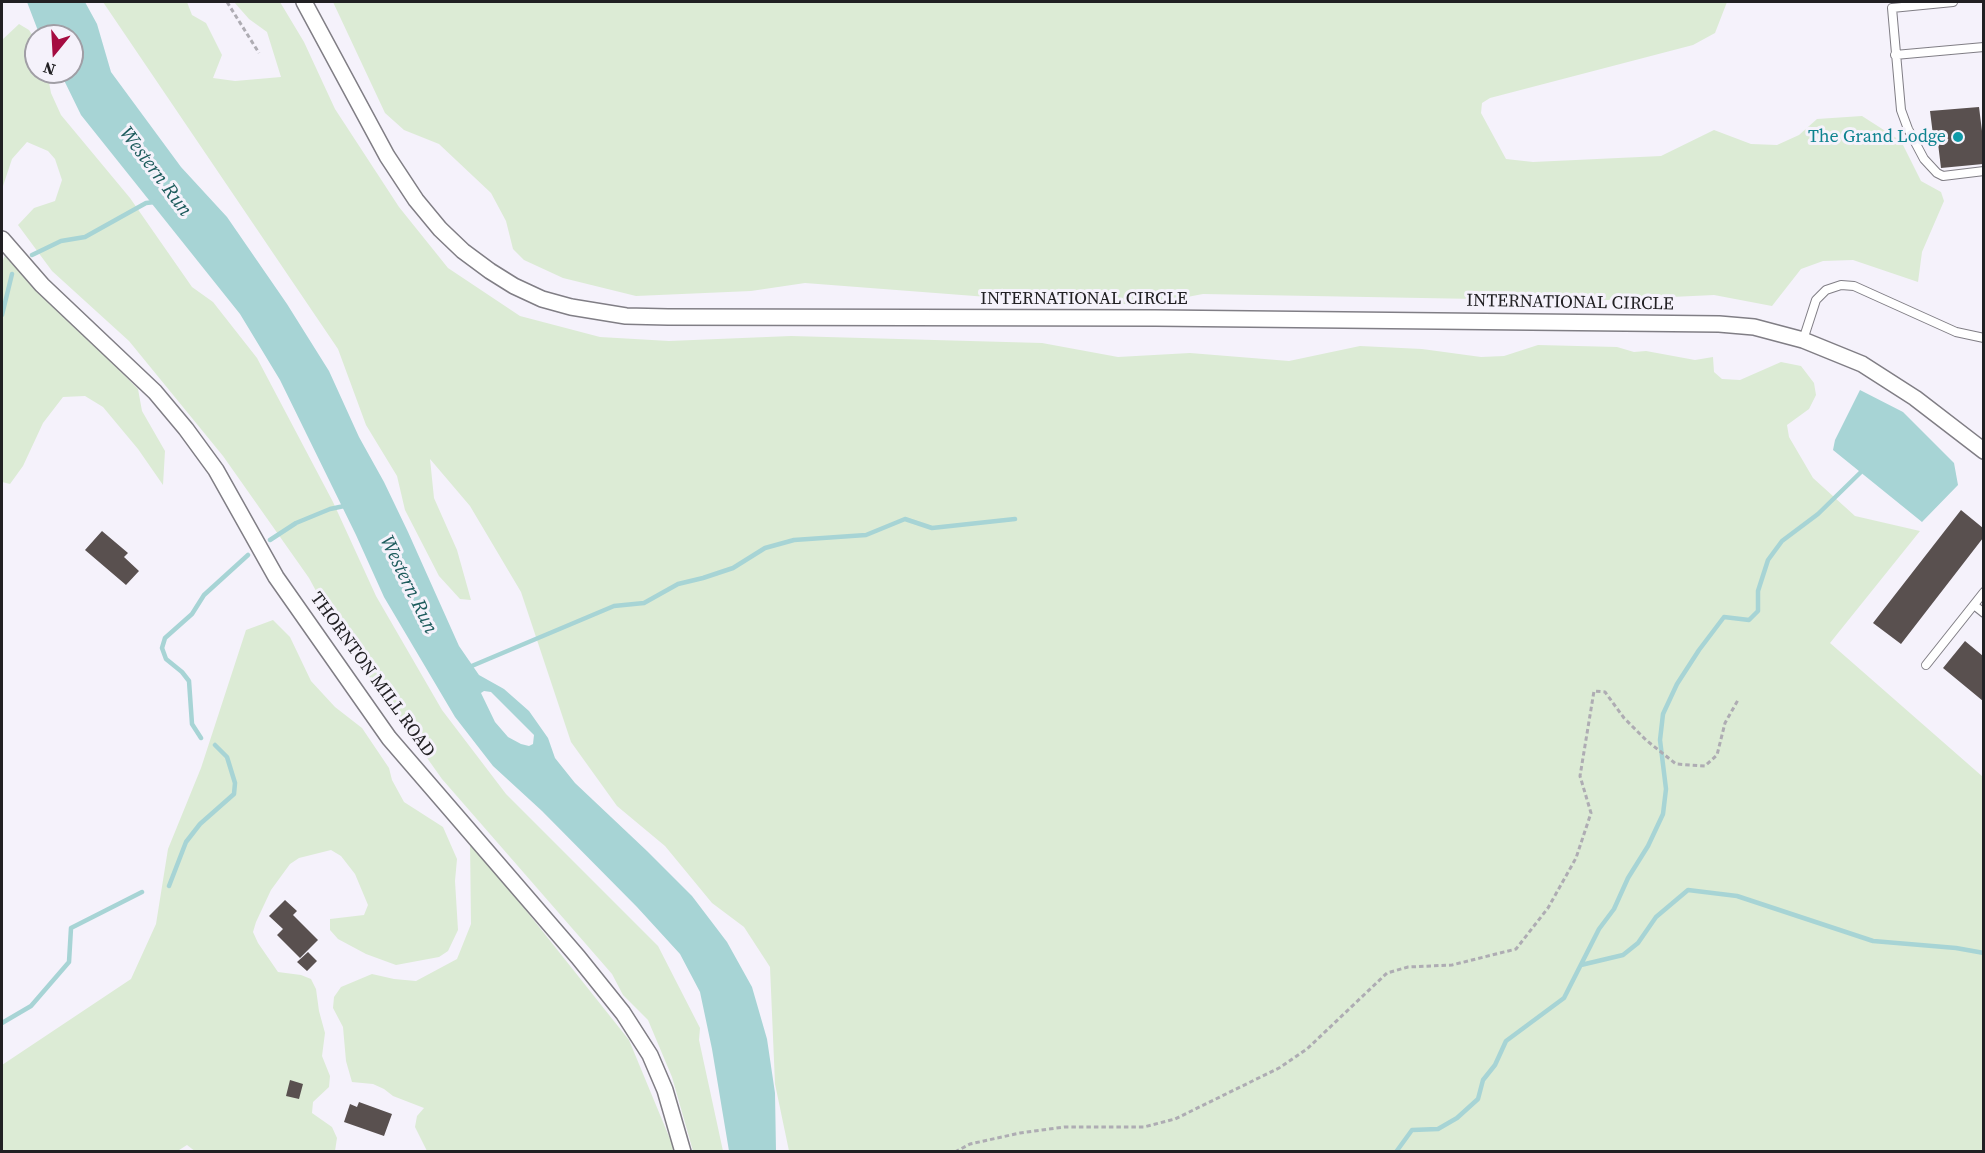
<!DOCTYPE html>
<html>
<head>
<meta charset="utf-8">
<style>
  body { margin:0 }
  #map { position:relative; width:1985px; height:1153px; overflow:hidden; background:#f5f2fb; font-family:"Source Serif 4",serif }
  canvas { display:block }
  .frame { position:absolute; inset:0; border:3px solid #212023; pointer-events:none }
  .north { position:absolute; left:24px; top:24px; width:60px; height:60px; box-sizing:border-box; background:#f5f2fb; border:2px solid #a09ea5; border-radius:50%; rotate:198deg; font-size:16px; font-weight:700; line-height:24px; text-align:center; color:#212023 }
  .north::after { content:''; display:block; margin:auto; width:21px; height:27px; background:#a50c41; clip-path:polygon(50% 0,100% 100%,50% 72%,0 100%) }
</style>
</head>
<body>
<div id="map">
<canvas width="1985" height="1153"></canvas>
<div class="frame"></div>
<div class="north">N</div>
</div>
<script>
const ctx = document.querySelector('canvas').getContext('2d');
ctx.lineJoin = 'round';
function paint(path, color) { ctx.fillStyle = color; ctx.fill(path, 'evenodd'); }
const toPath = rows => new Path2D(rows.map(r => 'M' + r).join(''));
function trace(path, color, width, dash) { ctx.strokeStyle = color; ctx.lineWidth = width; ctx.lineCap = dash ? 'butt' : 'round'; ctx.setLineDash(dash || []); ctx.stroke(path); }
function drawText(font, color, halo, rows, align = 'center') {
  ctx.font = font + ' "Source Serif 4",serif'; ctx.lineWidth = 6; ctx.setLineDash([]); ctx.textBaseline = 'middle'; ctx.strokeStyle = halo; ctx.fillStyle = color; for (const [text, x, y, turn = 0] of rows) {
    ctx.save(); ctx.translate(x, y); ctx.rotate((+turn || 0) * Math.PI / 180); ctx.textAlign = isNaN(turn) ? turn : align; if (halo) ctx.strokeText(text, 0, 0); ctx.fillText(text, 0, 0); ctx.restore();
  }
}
paint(toPath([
  [103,2,187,2,192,15,206,23,222,55,213,78,235,81,281,77,267,32,249,19,234,2,280,2,304,42,335,109,399,207,448,268,520,316,600,337,669,341,791,336,1042,343,1118,357,1190,353,1289,361,1360,346,1422,349,1481,357,1504,356,1538,345,1617,347,1634,352,1646,351,1695,360,1713,357,1714,372,1722,379,1740,380,1781,362,1801,366,1814,383,1816,395,1809,409,1787,425,1789,437,1813,478,1855,516,1920,531,1830,643,1983,777,1983,1151,789,1151,775,1084,770,967,744,927,712,903,665,846,617,806,571,742,521,592,470,506,430,459,434,498,457,550,471,600,460,599,439,576,405,510,397,476,366,425,338,349],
  [333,2,1727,2,1715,33,1693,45,1490,98,1482,103,1481,113,1506,159,1533,162,1661,156,1714,130,1751,144,1777,145,1799,135,1817,119,1862,116,1901,141,1921,181,1941,192,1944,201,1922,252,1918,282,1853,260,1823,261,1801,269,1772,306,1714,295,1586,301,1203,294,1150,304,1079,304,805,283,751,291,636,296,563,278,524,260,513,249,506,221,491,193,439,144,404,130,385,113],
  [19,24,29,30,36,41,36,72,47,72,51,93,61,115,130,198,192,287,213,302,257,358,333,502,376,596,442,710,506,794,658,946,700,1028,699,1040,723,1151,693,1151,672,1077,648,1020,623,995,612,974,442,779,341,637,309,578,223,456,129,341,52,271,18,225,34,208,55,201,62,180,55,159,48,151,27,142,12,159,3,186,2,186,2,40],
  [5,255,138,389,142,411,165,451,163,485,138,449,103,407,85,396,63,397,43,423,23,466,10,484,2,482,2,263],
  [273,620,290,637,311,681,335,707,362,728,389,768,392,780,404,802,443,827,457,859,455,881,458,930,448,951,439,957,396,965,366,954,338,939,330,930,330,919,364,915,368,905,355,874,341,856,331,850,299,858,290,864,271,890,256,922,253,932,258,943,278,972,301,975,311,979,316,989,319,1011,325,1033,322,1056,330,1076,329,1087,313,1102,312,1113,332,1127,337,1138,335,1151,196,1152,187,1145,176,1152,2,1152,2,1065,131,979,156,924,168,849,201,768,246,630],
  [470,840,629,1040,675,1151,427,1151,415,1127,417,1116,424,1108,393,1096,384,1089,373,1084,352,1082,346,1061,343,1027,333,1008,334,997,341,987,372,974,394,979,416,981,457,959,471,924]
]), '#dcebd5');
paint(toPath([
  [27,2,85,2,97,24,111,72,181,167,227,217,287,304,329,371,359,437,384,482,408,532,459,646,479,675,504,689,529,711,548,738,555,758,575,783,647,851,692,896,727,942,752,987,767,1039,775,1093,776,1151,729,1151,712,1049,700,992,680,954,637,907,542,811,493,766,455,717,384,597,356,535,280,380,240,314,81,115,60,72,72,72,72,36,40,36],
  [484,691,491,692,534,735,533,744,529,746,521,744,508,737,495,722,481,693],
  [1860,390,1903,412,1954,463,1958,485,1922,522,1833,450,1835,440]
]), '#a7d4d5');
trace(toPath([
  [32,255,61,241,85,237,146,203,155,202],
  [2,315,12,274],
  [270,540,296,523,330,509,349,505],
  [467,668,614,606,644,603,678,584,703,578,733,568,765,548,794,540,866,535,905,519,932,528,1015,519],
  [201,738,192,724,189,681,182,672,166,659,162,648,165,638,192,614,204,595,248,555],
  [169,886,186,842,200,824,234,794,235,783,227,757,215,745],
  [1581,965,1623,955,1638,943,1656,917,1688,890,1737,896,1873,941,1956,948,1984,953],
  [2,1023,31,1006,69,962,71,928,142,892],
  [1396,1152,1412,1130,1438,1129,1457,1118,1478,1099,1483,1080,1495,1065,1506,1041,1564,998,1599,929,1614,909,1628,878,1648,846,1663,814,1666,789,1660,740,1663,714,1677,684,1699,650,1724,617,1749,620,1758,611,1758,591,1768,560,1782,541,1818,514,1861,472]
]), '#a7d4d5', 4.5);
paint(toPath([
  [1979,107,1983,139,1983,164,1941,168,1937,135,1933,135,1930,111],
  [1961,510,1983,528,1983,538,1901,644,1873,623],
  [102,531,128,553,124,557,139,571,126,585,85,550],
  [1965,641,1983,656,1983,701,1943,668],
  [285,900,297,911,293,915,318,940,300,958,277,935,283,929,269,916],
  [308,952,317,961,307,971,297,962],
  [290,1080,303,1084,299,1099,286,1096],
  [359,1102,392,1114,384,1136,344,1122,350,1104,357,1107]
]), '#59504f');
const service = toPath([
  [1953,2,1892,8,1901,110,1908,129,1924,159,1937,173,1943,176,1984,171],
  [1895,55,1984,47],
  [1803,340,1816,300,1826,290,1841,285,1854,286,1956,332,1984,338],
  [1974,605,1984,613],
  [1926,665,1984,592]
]);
const minor = toPath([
  [304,2,387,156,416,200,440,229,463,251,490,271,514,286,542,299,571,307,626,316,668,317,1156,318,1719,324,1754,327,1803,340,1862,364,1915,398,1984,451],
  [2,239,42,285,155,392,186,429,216,470,276,577,389,738,578,957,623,1013,650,1055,665,1090,683,1152]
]);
trace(service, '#807e85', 10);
trace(minor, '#807e85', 18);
trace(toPath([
  [227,2,259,53],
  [955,1152,970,1144,1020,1133,1064,1127,1144,1127,1175,1119,1279,1068,1307,1049,1387,973,1408,967,1452,965,1516,949,1548,908,1576,858,1591,813,1580,776,1594,691,1605,692,1624,718,1646,740,1676,764,1705,766,1717,755,1725,723,1738,700]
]), '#aeacb3', 3, [4.5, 3]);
trace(service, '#fff', 8);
trace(minor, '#fff', 15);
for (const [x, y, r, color] of [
  [1958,137,6,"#0f9aa8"]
]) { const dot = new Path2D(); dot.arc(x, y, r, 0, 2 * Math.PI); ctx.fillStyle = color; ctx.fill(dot); trace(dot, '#f5f2fb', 2); }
drawText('18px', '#0d838f', '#f5f2fb', [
  ["The Grand Lodge",1946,137]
], 'right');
drawText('18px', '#212023', '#f5f2fb', [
  ["INTERNATIONAL CIRCLE",1084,299],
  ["INTERNATIONAL CIRCLE",1570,303,1],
  ["THORNTON MILL ROAD",372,675,54]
]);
drawText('italic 20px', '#1e5c5d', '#f5f2fb', [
  ["Western Run",155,172,53],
  ["Western Run",408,585,64]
]);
</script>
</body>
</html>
